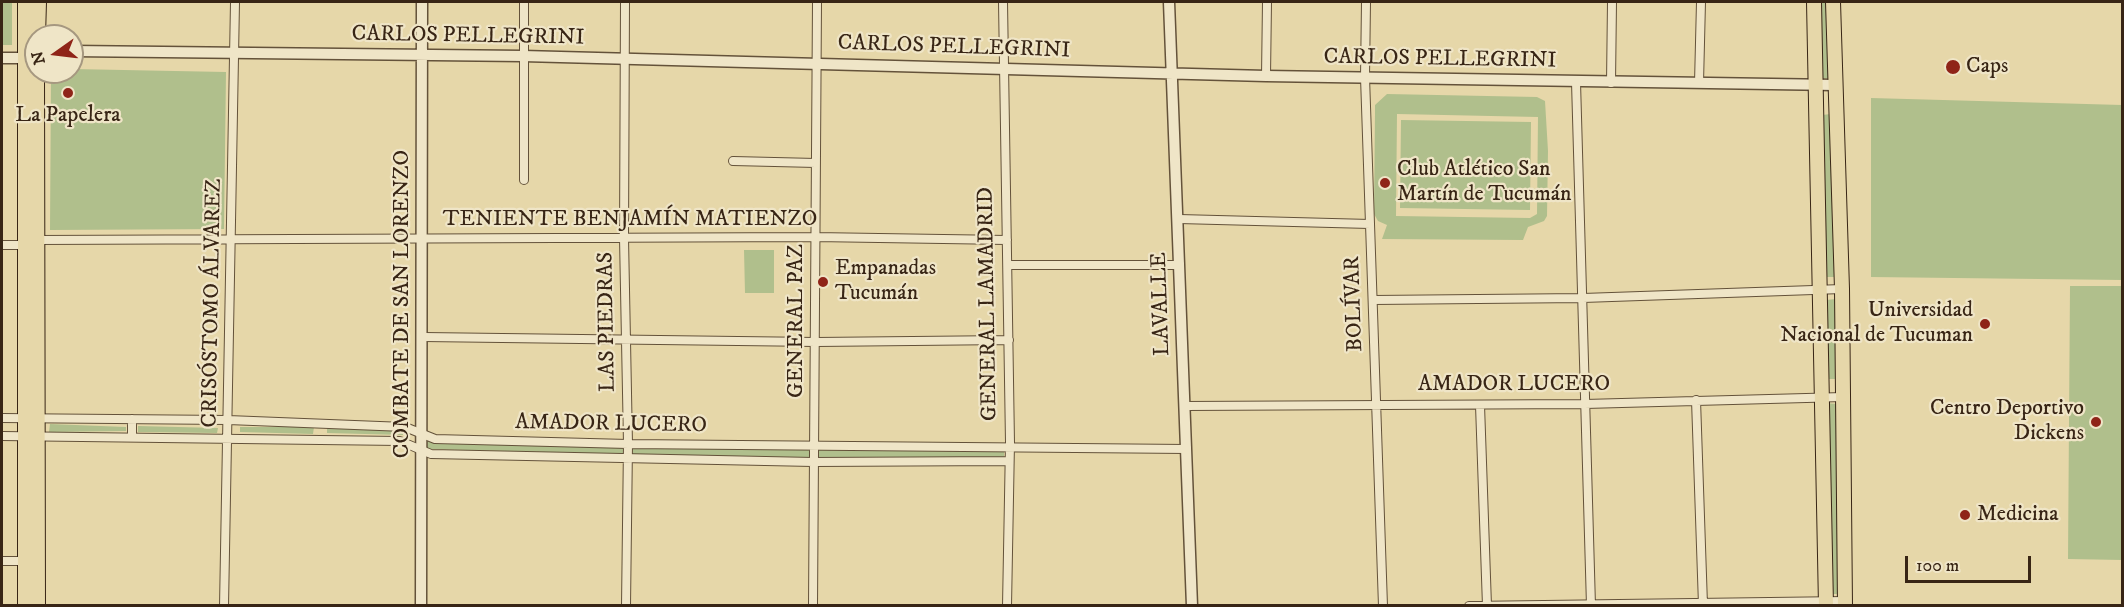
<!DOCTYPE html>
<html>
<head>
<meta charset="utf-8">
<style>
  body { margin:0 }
  #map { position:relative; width:2124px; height:607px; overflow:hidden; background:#e6d7a9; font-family:"IM FELL DW Pica",serif }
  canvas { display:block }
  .frame { position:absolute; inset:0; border:3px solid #382515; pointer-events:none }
  .north { position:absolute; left:24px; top:24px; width:60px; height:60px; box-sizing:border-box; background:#efe5c7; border:2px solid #a69880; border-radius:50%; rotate:256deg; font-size:16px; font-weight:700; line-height:24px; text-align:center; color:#382515 }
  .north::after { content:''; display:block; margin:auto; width:21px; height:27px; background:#8f2418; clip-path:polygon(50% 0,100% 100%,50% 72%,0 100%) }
  .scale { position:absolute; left:1905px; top:556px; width:126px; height:27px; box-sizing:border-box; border:3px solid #382515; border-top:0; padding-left:8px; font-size:18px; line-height:21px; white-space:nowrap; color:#382515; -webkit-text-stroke:4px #efe5c7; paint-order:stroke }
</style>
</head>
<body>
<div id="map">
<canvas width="2124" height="607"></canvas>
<div class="frame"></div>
<div class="north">N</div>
<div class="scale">100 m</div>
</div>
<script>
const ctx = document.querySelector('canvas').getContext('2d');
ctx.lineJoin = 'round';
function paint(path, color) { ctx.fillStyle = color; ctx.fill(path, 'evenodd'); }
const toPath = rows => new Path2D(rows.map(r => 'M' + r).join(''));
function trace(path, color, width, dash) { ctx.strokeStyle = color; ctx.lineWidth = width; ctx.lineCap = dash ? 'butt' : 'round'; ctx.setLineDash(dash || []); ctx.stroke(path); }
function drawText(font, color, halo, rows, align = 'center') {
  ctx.font = font + ' "IM FELL DW Pica",serif'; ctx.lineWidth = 4.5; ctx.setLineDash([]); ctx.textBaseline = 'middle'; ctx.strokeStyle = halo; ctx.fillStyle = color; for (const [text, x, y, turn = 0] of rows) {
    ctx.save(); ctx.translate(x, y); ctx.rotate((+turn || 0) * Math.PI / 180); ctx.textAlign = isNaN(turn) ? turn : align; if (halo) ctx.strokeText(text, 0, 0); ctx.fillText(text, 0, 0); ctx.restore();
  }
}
paint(toPath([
  [2,2,12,2,12,45,2,45],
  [1817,2,1828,2,1830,78,1822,79,1822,21,1818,13],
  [72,69,226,72,224,229,50,230,51,72,72,72],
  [1387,94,1537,97,1545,101,1548,151,1547,216,1544,221,1528,227,1523,240,1382,239,1387,225,1378,221,1374,214,1375,112,1375,105],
  [1397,114,1538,117,1537,214,1530,218,1396,216],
  [1871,98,2122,105,2122,280,1871,277],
  [1831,114,1835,277,1824,277,1822,115],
  [1401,120,1531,122,1530,210,1400,208],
  [744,250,774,250,774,293,745,293],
  [2070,286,2122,286,2122,560,2068,559],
  [1836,299,1837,379,1827,379,1826,300],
  [1826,403,1837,404,1840,594,1830,594],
  [50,424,126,427,126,431,49,432],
  [138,426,218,428,217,433,138,432],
  [240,427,314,427,313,434,240,432],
  [327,427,403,429,403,435,327,433],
  [427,441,435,443,624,448,623,454,427,449],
  [632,448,810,449,809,458,631,454],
  [817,450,1004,452,1004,458,817,458]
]), '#b0bf8c');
const minor = toPath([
  [625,2,624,238,628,444,626,606],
  [1003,2,1010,443,1007,606],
  [1366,2,1365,77,1383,606],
  [1266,76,1267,2],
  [1576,82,1591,606],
  [1611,83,1612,2],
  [1699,83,1701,2],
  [733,161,816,163],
  [524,180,524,2],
  [1179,219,1370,224],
  [36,240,815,237,1007,240],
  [2,245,25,245],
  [1008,265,1180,265],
  [1373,300,1583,298,1842,289],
  [424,337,816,342,1009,340],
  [1696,400,1703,605],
  [1480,405,1487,606],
  [1185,406,1585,404,1843,397],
  [2,418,228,420,405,427,435,439,628,444,1187,449],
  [2,436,400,441,431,454,813,462,1008,461],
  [132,437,132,419],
  [2,561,25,561],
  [224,606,235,2],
  [813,606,817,2],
  [1469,606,1845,601]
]);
const tertiary = toPath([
  [1169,2,1192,606],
  [72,51,523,56,1266,76,1835,85],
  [2,58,24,58,36,51],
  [421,606,422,2]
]);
const primary = toPath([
  [1814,2,1826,606],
  [1833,2,1842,289,1845,606],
  [38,36,39,2],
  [37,72,38,606],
  [25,606,25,2]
]);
trace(minor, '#64523a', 10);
trace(tertiary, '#64523a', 13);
trace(primary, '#382515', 16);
trace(minor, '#efe5c7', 8);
trace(tertiary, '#efe5c7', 10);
trace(primary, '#e6d7a9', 14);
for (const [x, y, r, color] of [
  [1953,67,8,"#8f2418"],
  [68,93,6,"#8f2418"],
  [1385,183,6,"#8f2418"],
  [823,282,6,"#8f2418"],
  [1985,324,6,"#8f2418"],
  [2096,422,6,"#8f2418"],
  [1965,515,6,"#8f2418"]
]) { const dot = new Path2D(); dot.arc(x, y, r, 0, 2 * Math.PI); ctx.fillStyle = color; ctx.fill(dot); trace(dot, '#efe5c7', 2); }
drawText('22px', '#382515', '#efe5c7', [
  ["CARLOS PELLEGRINI",468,37,1],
  ["CARLOS PELLEGRINI",954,48,2],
  ["CARLOS PELLEGRINI",1440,60,1],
  ["TENIENTE BENJAMÍN MATIENZO",630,220],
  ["CRISÓSTOMO ÁLVAREZ",213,303,-89],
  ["COMBATE DE SAN LORENZO",403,304,-90],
  ["GENERAL LAMADRID",989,304,-91],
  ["LAVALLE",1162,304,-92],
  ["BOLÍVAR",1355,304,-92],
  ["GENERAL PAZ",797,321,-90],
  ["LAS PIEDRAS",608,322,-91],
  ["AMADOR LUCERO",1514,385],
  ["AMADOR LUCERO",611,425,1]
]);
drawText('22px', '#382515', '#efe5c7', [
  ["Caps",1966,67],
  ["La Papelera",68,116,"center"],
  ["Club Atlético San",1397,170],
  ["Martín de Tucumán",1397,195],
  ["Empanadas",835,269],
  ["Tucumán",835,294],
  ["Universidad",1973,311,"right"],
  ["Nacional de Tucuman",1973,336,"right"],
  ["Centro Deportivo",2084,409,"right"],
  ["Dickens",2084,434,"right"],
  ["Medicina",1977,515]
], 'left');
</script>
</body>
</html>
